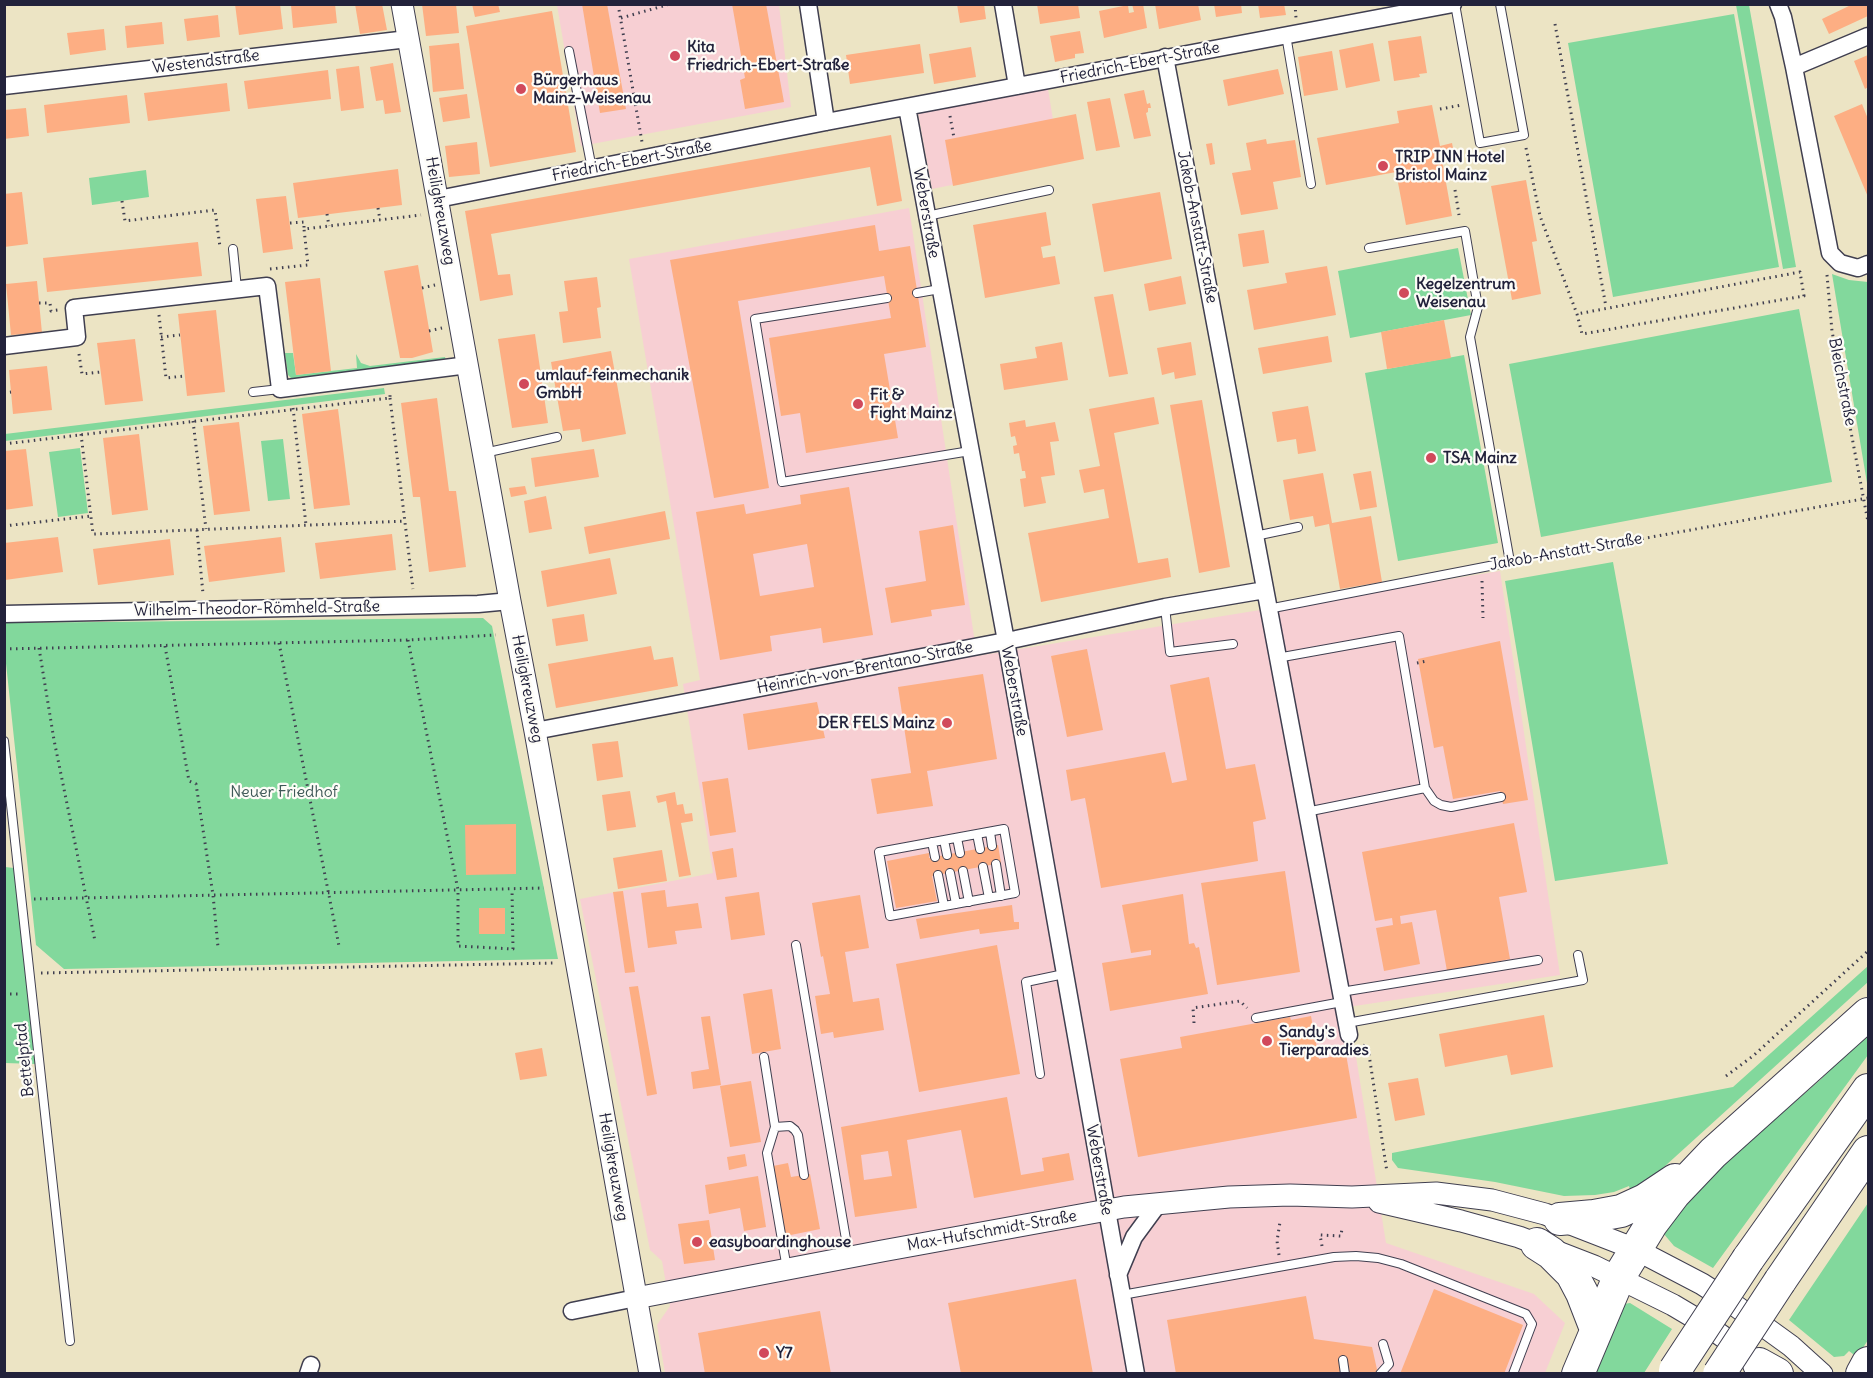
<!DOCTYPE html>
<html>
<head>
<meta charset="utf-8">
<style>
  body { margin:0 }
  #map { position:relative; width:1873px; height:1378px; overflow:hidden; background:#ece4c4; font-family:Delius,sans-serif }
  canvas { display:block }
  .frame { position:absolute; inset:0; border:6px solid #22223b; pointer-events:none }
</style>
</head>
<body>
<div id="map">
<canvas width="1873" height="1378"></canvas>
<div class="frame"></div>
</div>
<script>
const ctx = document.querySelector('canvas').getContext('2d');
ctx.lineJoin = 'round';
function paint(path, color) { ctx.fillStyle = color; ctx.fill(path, 'evenodd'); }
const toPath = rows => new Path2D(rows.map(r => 'M' + r).join(''));
function trace(path, color, width, dash) { ctx.strokeStyle = color; ctx.lineWidth = width; ctx.lineCap = dash ? 'butt' : 'round'; ctx.setLineDash(dash || []); ctx.stroke(path); }
function drawText(font, color, halo, rows, align = 'center') {
  ctx.font = font + ' Delius,sans-serif'; ctx.lineWidth = 4.5; ctx.setLineDash([]); ctx.textBaseline = 'middle'; ctx.strokeStyle = halo; ctx.fillStyle = color; for (const [text, x, y, turn = 0] of rows) {
    ctx.save(); ctx.translate(x, y); ctx.rotate((+turn || 0) * Math.PI / 180); ctx.textAlign = isNaN(turn) ? turn : align; if (halo) ctx.strokeText(text, 0, 0); ctx.fillText(text, 0, 0); ctx.restore();
  }
}
paint(toPath([
  [557,5,779,5,791,107,581,146],
  [1048,89,1060,163,932,189,918,113],
  [909,208,977,656,1500,571,1560,975,1348,1007,1386,1243,1534,1294,1565,1323,1545,1373,665,1373,657,1325,670,1306,662,1261,650,1250,580,899,713,873,683,684,700,680,629,259]
]), '#f7cfd3');
paint(toPath([
  [1736,5,1749,5,1796,267,1783,269],
  [1734,14,1779,267,1613,297,1568,43],
  [146,170,149,197,92,205,89,178],
  [1458,248,1471,315,1350,338,1338,271],
  [1832,274,1849,280,1868,282,1868,489],
  [1799,309,1832,482,1541,537,1509,364],
  [285,353,293,353,296,375,357,368,356,354,361,363,370,366,445,357,446,361,296,379,292,379,288,375],
  [1464,355,1498,543,1398,561,1365,373],
  [384,388,385,394,5,441,5,434],
  [283,439,290,499,268,501,261,441],
  [80,448,88,513,58,517,49,452],
  [1613,562,1668,864,1555,881,1505,581],
  [483,618,492,626,558,959,64,969,36,945,5,654,4,623],
  [5,867,14,868,36,1064,5,1063],
  [1868,966,1868,982,1632,1196,1629,1186,1614,1192,1595,1195,1564,1196,1495,1182,1398,1168,1392,1160,1392,1153,1733,1087],
  [1868,1033,1868,1055,1713,1268,1674,1246,1658,1227,1720,1167,1820,1080],
  [1868,1203,1868,1340,1857,1357,1849,1351,1844,1356,1834,1357,1789,1320],
  [1630,1303,1672,1329,1644,1373,1587,1374,1624,1304]
]), '#82d89c');
paint(toPath([
  [235,4,280,4,283,29,239,35],
  [335,4,337,23,293,28,291,5],
  [355,4,382,4,387,30,360,34],
  [422,4,456,4,459,33,426,36],
  [472,4,498,4,500,12,475,17],
  [582,4,607,4,626,109,600,113],
  [732,4,766,4,784,102,745,109,740,80,745,78],
  [957,4,984,4,986,19,960,23],
  [1037,4,1078,4,1080,18,1040,24],
  [1132,4,1143,4,1147,28,1104,38,1099,11,1128,5,1129,13,1134,12],
  [1155,4,1198,4,1201,20,1159,29],
  [1214,4,1241,4,1242,13,1216,17],
  [1258,4,1284,4,1286,15,1260,18],
  [1853,4,1868,4,1868,16,1829,34,1822,19],
  [552,11,576,152,490,167,466,26],
  [218,15,220,37,187,41,184,19],
  [162,22,164,44,127,48,125,26],
  [104,29,106,50,70,55,67,33],
  [1080,31,1084,53,1075,54,1075,58,1055,62,1050,36],
  [1421,36,1427,73,1419,74,1420,77,1394,81,1388,41],
  [459,43,464,89,433,92,429,46],
  [1373,43,1380,81,1346,88,1339,50],
  [920,44,924,73,850,84,846,55],
  [971,47,976,77,934,84,929,54],
  [1332,51,1338,90,1304,96,1298,57],
  [1868,55,1868,87,1865,89,1854,61],
  [393,63,401,112,385,114,383,100,376,101,370,67],
  [359,66,364,108,341,111,336,69],
  [1278,69,1284,94,1228,106,1223,80],
  [328,70,331,99,248,109,244,81],
  [227,83,230,111,148,121,144,93],
  [1144,90,1147,104,1150,103,1151,108,1148,108,1148,112,1146,113,1151,136,1134,139,1124,94],
  [467,94,470,118,443,122,439,98],
  [127,95,130,123,47,133,44,105],
  [1110,98,1120,147,1096,151,1087,102],
  [1862,104,1868,119,1868,197,1834,116],
  [1432,105,1440,146,1452,143,1455,158,1442,160,1452,216,1406,225,1396,172,1326,185,1317,138,1399,123,1397,111],
  [26,108,29,136,4,139,4,110],
  [1076,114,1084,159,953,186,945,140],
  [891,135,902,201,877,206,870,167,491,234,498,275,510,274,513,295,480,301,465,211],
  [1266,139,1267,144,1295,140,1301,177,1273,182,1278,209,1241,215,1232,173,1251,170,1246,143],
  [477,142,480,174,449,177,445,146],
  [1212,143,1215,164,1210,165,1206,144],
  [398,169,402,205,298,218,293,183],
  [1526,180,1537,241,1532,242,1541,294,1512,300,1491,186],
  [22,192,28,244,4,247,4,194],
  [1160,192,1172,259,1104,272,1092,204],
  [286,196,293,249,263,253,256,199],
  [1046,212,1051,245,1041,247,1043,258,1055,256,1060,284,985,298,973,225],
  [875,225,879,251,910,246,926,347,884,354,898,438,806,453,800,413,781,416,769,338,891,318,884,276,738,301,769,488,714,498,670,260],
  [1264,230,1269,263,1243,267,1238,234],
  [198,242,202,276,47,292,43,258],
  [418,265,433,352,412,358,400,358,384,271],
  [1327,266,1336,315,1254,330,1247,290,1287,283,1285,273],
  [1181,276,1186,304,1149,311,1144,284],
  [597,277,601,307,597,308,601,338,563,343,559,312,568,311,564,281],
  [320,278,331,371,296,375,285,282],
  [37,281,42,333,11,335,6,284],
  [1113,294,1128,374,1109,377,1094,297],
  [216,310,225,392,187,396,178,314],
  [1444,320,1451,358,1387,369,1381,332],
  [535,334,548,423,512,428,498,339],
  [1328,336,1332,362,1263,374,1258,348],
  [135,339,143,401,105,405,97,343],
  [1062,342,1068,380,1004,390,1000,364,1037,358,1035,347],
  [1191,342,1196,375,1175,379,1174,372,1162,375,1157,348],
  [611,351,626,434,582,442,580,429,563,431,551,362],
  [47,366,52,410,13,414,9,370],
  [1154,397,1159,424,1114,433,1138,563,1168,558,1171,577,1041,602,1028,533,1109,518,1104,489,1084,493,1079,470,1100,466,1089,409],
  [437,398,449,491,456,491,466,567,429,572,420,497,413,497,401,403],
  [1202,400,1230,567,1199,573,1170,405],
  [1308,406,1316,451,1298,454,1296,439,1277,442,1272,412],
  [338,409,350,505,314,509,302,414],
  [1025,420,1026,427,1055,422,1059,441,1050,442,1055,475,1041,477,1046,503,1024,507,1020,479,1026,478,1025,471,1022,471,1019,453,1014,454,1013,446,1017,445,1015,436,1011,437,1009,423],
  [239,422,250,511,214,515,203,426],
  [139,434,148,510,112,515,103,438],
  [26,449,33,506,4,510,4,451],
  [594,449,599,477,535,487,531,458],
  [1371,471,1377,507,1360,510,1353,474],
  [1323,473,1332,523,1371,516,1382,582,1340,589,1329,524,1315,527,1313,516,1290,520,1283,480],
  [525,486,527,494,511,497,509,488],
  [849,487,873,635,823,643,821,628,770,636,772,651,720,660,696,512,744,504,746,514,801,504,800,495],
  [807,544,814,587,760,596,753,554],
  [546,496,552,529,529,533,524,501],
  [665,511,670,539,589,554,584,527],
  [953,525,965,605,931,610,932,616,891,623,885,588,926,581,919,531],
  [392,534,396,570,320,579,315,543],
  [58,537,63,572,5,580,4,543],
  [281,537,285,572,209,582,204,546],
  [170,539,174,575,98,585,93,549],
  [610,558,617,594,547,607,541,571],
  [584,614,588,641,556,646,552,619],
  [1500,641,1528,800,1503,804,1500,791,1453,799,1443,746,1434,748,1418,659],
  [651,646,654,660,673,657,678,686,556,708,548,664],
  [1087,649,1103,730,1067,737,1051,656],
  [983,674,997,759,927,771,933,806,877,814,871,779,911,773,898,687],
  [1209,677,1226,769,1255,764,1266,819,1253,822,1258,861,1101,888,1085,798,1071,801,1066,770,1165,752,1172,783,1187,780,1170,685],
  [817,702,825,738,748,750,743,714],
  [618,741,623,777,597,781,592,744],
  [728,778,736,832,710,836,702,782],
  [630,791,636,827,607,831,602,795],
  [675,792,677,805,683,804,685,814,692,813,693,821,681,823,691,875,679,877,666,801,658,803,656,796],
  [1514,823,1527,892,1499,897,1510,959,1447,971,1436,910,1400,916,1401,924,1412,922,1420,964,1384,971,1376,928,1393,925,1392,918,1375,921,1362,852],
  [516,824,516,874,466,875,465,825],
  [998,845,1001,863,932,876,937,901,896,908,887,861,929,853,929,858],
  [733,848,737,877,717,880,712,852],
  [662,850,667,881,618,889,613,858],
  [1285,871,1300,972,1217,985,1201,883],
  [665,890,667,907,698,903,702,928,675,931,677,944,648,948,641,893],
  [623,891,635,972,625,973,613,892],
  [759,892,765,935,731,940,725,897],
  [1183,894,1189,944,1194,943,1196,948,1199,947,1208,994,1110,1011,1102,963,1151,955,1151,950,1131,953,1122,905],
  [860,895,869,948,845,952,853,1002,879,998,884,1030,834,1038,833,1032,821,1034,815,996,830,994,823,956,821,957,812,903],
  [1012,905,1014,922,1019,922,1019,929,980,934,979,929,920,939,916,919],
  [479,908,505,908,505,934,479,934],
  [997,945,1020,1074,919,1092,896,964],
  [638,986,657,1094,647,1096,629,987],
  [772,989,781,1049,752,1054,743,994],
  [1544,1015,1553,1067,1511,1075,1507,1055,1445,1067,1439,1034],
  [710,1016,721,1085,693,1089,691,1072,709,1069,701,1017],
  [1311,1016,1319,1059,1346,1054,1357,1118,1138,1157,1120,1059,1182,1048,1180,1037,1290,1017,1291,1020],
  [542,1048,547,1076,520,1080,515,1053],
  [1418,1078,1425,1115,1395,1121,1388,1083],
  [751,1081,761,1142,730,1147,720,1086],
  [1007,1097,1021,1175,1044,1171,1042,1158,1069,1153,1074,1180,974,1198,961,1130,907,1140,917,1208,855,1217,841,1127],
  [888,1151,892,1176,864,1180,861,1155],
  [745,1154,747,1166,729,1170,727,1157],
  [788,1163,791,1177,810,1174,820,1229,786,1236,773,1166],
  [758,1176,766,1227,744,1231,740,1208,709,1214,705,1185],
  [709,1220,715,1260,684,1264,678,1224],
  [1076,1279,1093,1374,961,1374,948,1303],
  [1434,1289,1523,1325,1504,1374,1400,1374],
  [1306,1296,1314,1339,1372,1347,1378,1374,1176,1374,1167,1320],
  [820,1311,831,1374,705,1374,698,1333]
]), '#fdae83');
const service = toPath([
  [1455,4,1480,143,1524,135,1500,4],
  [1286,35,1311,184],
  [569,51,592,169],
  [927,216,1049,190],
  [233,249,237,289],
  [917,293,940,289],
  [887,298,755,319,782,482,970,451],
  [253,392,280,389],
  [484,453,557,437],
  [1255,536,1298,527],
  [1165,607,1170,652,1233,644],
  [1268,609,1510,562,1470,337,1478,307,1465,231,1369,248],
  [1277,658,1399,636,1425,788,1306,812],
  [4,741,70,1341],
  [1425,788,1434,801,1441,805,1451,807,1501,797],
  [1004,829,1015,893,890,916,879,852,1004,829],
  [990,832,992,846],
  [977,834,980,849],
  [957,838,960,853],
  [944,840,947,855],
  [932,842,935,857],
  [996,864,1001,896],
  [983,867,989,898],
  [963,871,969,902],
  [950,873,956,904],
  [938,875,944,906],
  [796,945,849,1257],
  [1341,992,1538,960],
  [1256,1018,1342,1002],
  [1347,1023,1583,980,1578,955],
  [764,1057,775,1127,767,1153,787,1269],
  [1040,1074,1026,982,1064,974],
  [775,1127,790,1126,795,1130,798,1135,804,1175],
  [1122,1295,1334,1257,1356,1256,1378,1258,1401,1264,1526,1314,1532,1324,1513,1374],
  [1343,1360,1345,1374],
  [1380,1374,1389,1364,1383,1344]
]);
const minor = toPath([
  [808,4,826,122],
  [1003,4,1017,86],
  [1778,4,1783,17,1794,67,1830,253,1840,263,1858,268,1868,264],
  [1165,57,1349,1035],
  [1794,67,1868,36],
  [4,86,408,39],
  [907,107,1006,641,1136,1374],
  [438,199,826,122,1453,4],
  [4,346,77,337,74,308,267,286,280,389,468,365],
  [4,614,478,604,510,601],
  [535,731,1016,639,1165,607,1265,590],
  [1118,1275,1134,1237,1159,1203],
  [572,1311,636,1298],
  [308,1374,311,1365]
]);
const tertiary = toPath([
  [402,4,510,601,535,731,650,1374],
  [1379,1202,1461,1221,1519,1237,1594,1266,1673,1305,1705,1324,1746,1353],
  [636,1298,882,1251,1124,1207,1229,1197,1290,1195,1352,1197,1436,1193,1492,1200,1545,1214,1635,1249,1702,1284,1733,1304,1791,1346,1822,1374]
]);
const motorway = toPath([
  [1560,1219,1594,1216,1621,1211,1645,1200,1675,1180],
  [1537,1244,1551,1253,1572,1274,1582,1293,1596,1329],
  [1748,1259,1868,1090],
  [1780,1281,1868,1152],
  [1759,1364,1777,1374],
  [1578,1374,1619,1277,1652,1223,1674,1194,1713,1153,1868,1014],
  [1862,1374,1868,1363]
]);
trace(service, '#403f50', 10);
trace(minor, '#403f50', 19);
trace(tertiary, '#403f50', 23);
trace(motorway, '#403f50', 34);
trace(toPath([
  [618,4,642,142],
  [1295,4,1296,18],
  [621,18,670,4],
  [1555,24,1606,307],
  [1440,109,1462,105],
  [950,116,954,138],
  [1526,148,1540,216,1577,314,1582,334,1804,296,1800,272,1577,314],
  [1441,153,1448,151],
  [1455,190,1459,215],
  [122,201,125,221,215,210,220,247],
  [378,208,380,220],
  [327,214,329,226],
  [290,223,304,222,304,229],
  [270,269,308,265,304,229,421,215],
  [1827,275,1832,331,1868,522],
  [422,288,435,285],
  [39,303,50,303,51,311,58,310],
  [159,315,166,378,184,376],
  [429,331,442,328],
  [161,337,180,335],
  [79,354,82,374,101,372],
  [4,393,11,392],
  [390,398,413,589],
  [293,408,306,525],
  [193,421,206,529],
  [81,434,93,534,405,521],
  [4,444,390,398,390,393],
  [4,526,91,516],
  [197,530,203,594],
  [1524,560,1868,498],
  [1482,581,1483,618],
  [408,640,458,890,458,946,513,949,512,889],
  [279,643,339,946],
  [165,646,189,781,196,784,213,895,218,947],
  [39,648,54,740,95,941],
  [4,649,408,640,496,635],
  [1417,663,1427,661],
  [34,899,544,888],
  [41,973,556,963],
  [4,994,21,994],
  [1194,1023,1193,1008,1240,1001,1247,1008],
  [1363,1045,1368,1048,1387,1172],
  [1726,1076,1753,1056,1868,951],
  [1322,1246,1320,1235,1341,1236,1342,1228],
  [1279,1255,1277,1241,1280,1222]
]), '#403f50', 3, [1.5, 4.5]);
trace(service, '#fff', 8);
trace(minor, '#fff', 16);
trace(tertiary, '#fff', 21);
trace(motorway, '#fff', 32);
const motorwayBridge = toPath([
  [1675,1370,1748,1259],
  [1719,1374,1780,1281]
]);
trace(motorwayBridge, '#403f50', 34, []);
trace(motorwayBridge, '#fff', 32);
for (const [x, y, r, color] of [
  [675,56,6,"#d1495b"],
  [521,89,6,"#d1495b"],
  [1383,166,6,"#d1495b"],
  [1404,293,6,"#d1495b"],
  [524,384,6,"#d1495b"],
  [858,404,6,"#d1495b"],
  [1431,458,6,"#d1495b"],
  [947,723,6,"#d1495b"],
  [1267,1041,6,"#d1495b"],
  [697,1242,6,"#d1495b"],
  [764,1353,6,"#d1495b"]
]) { const dot = new Path2D(); dot.arc(x, y, r, 0, 2 * Math.PI); ctx.fillStyle = color; ctx.fill(dot); trace(dot, '#fdfcf7', 2); }
drawText('bold 16px', '#22223b', '#fdfcf7', [
  ["Kita",687,47],
  ["Friedrich-Ebert-Straße",687,65],
  ["Bürgerhaus",533,80],
  ["Mainz-Weisenau",533,98],
  ["TRIP INN Hotel",1395,157],
  ["Bristol Mainz",1395,175],
  ["Kegelzentrum",1416,284],
  ["Weisenau",1416,302],
  ["umlauf-feinmechanik",536,375],
  ["GmbH",536,393],
  ["Fit &",870,395],
  ["Fight Mainz",870,413],
  ["TSA Mainz",1443,458],
  ["DER FELS Mainz",935,723,"right"],
  ["Sandy's",1279,1032],
  ["Tierparadies",1279,1050],
  ["easyboardinghouse",709,1242],
  ["Y7",776,1353]
], 'left');
drawText('16px', '#22223b', '#fdfcf7', [
  ["Westendstraße",206,62,-7],
  ["Friedrich-Ebert-Straße",1140,63,-11],
  ["Friedrich-Ebert-Straße",632,161,-11],
  ["Heiligkreuzweg",440,211,80],
  ["Weberstraße",926,213,80],
  ["Jakob-Anstatt-Straße",1197,227,79],
  ["Bleichstraße",1842,382,79],
  ["Jakob-Anstatt-Straße",1566,552,-10],
  ["Wilhelm-Theodor-Römheld-Straße",257,609,-1],
  ["Heinrich-von-Brentano-Straße",865,668,-11],
  ["Heiligkreuzweg",527,689,79],
  ["Weberstraße",1014,691,80],
  ["Bettelpfad",25,1060,-96],
  ["Heiligkreuzweg",613,1167,80],
  ["Weberstraße",1099,1170,80],
  ["Max-Hufschmidt-Straße",992,1231,-10]
]);
drawText('16px', '#3f5958', '#fdfcf7', [
  ["Neuer Friedhof",284,792]
]);
</script>
</body>
</html>
